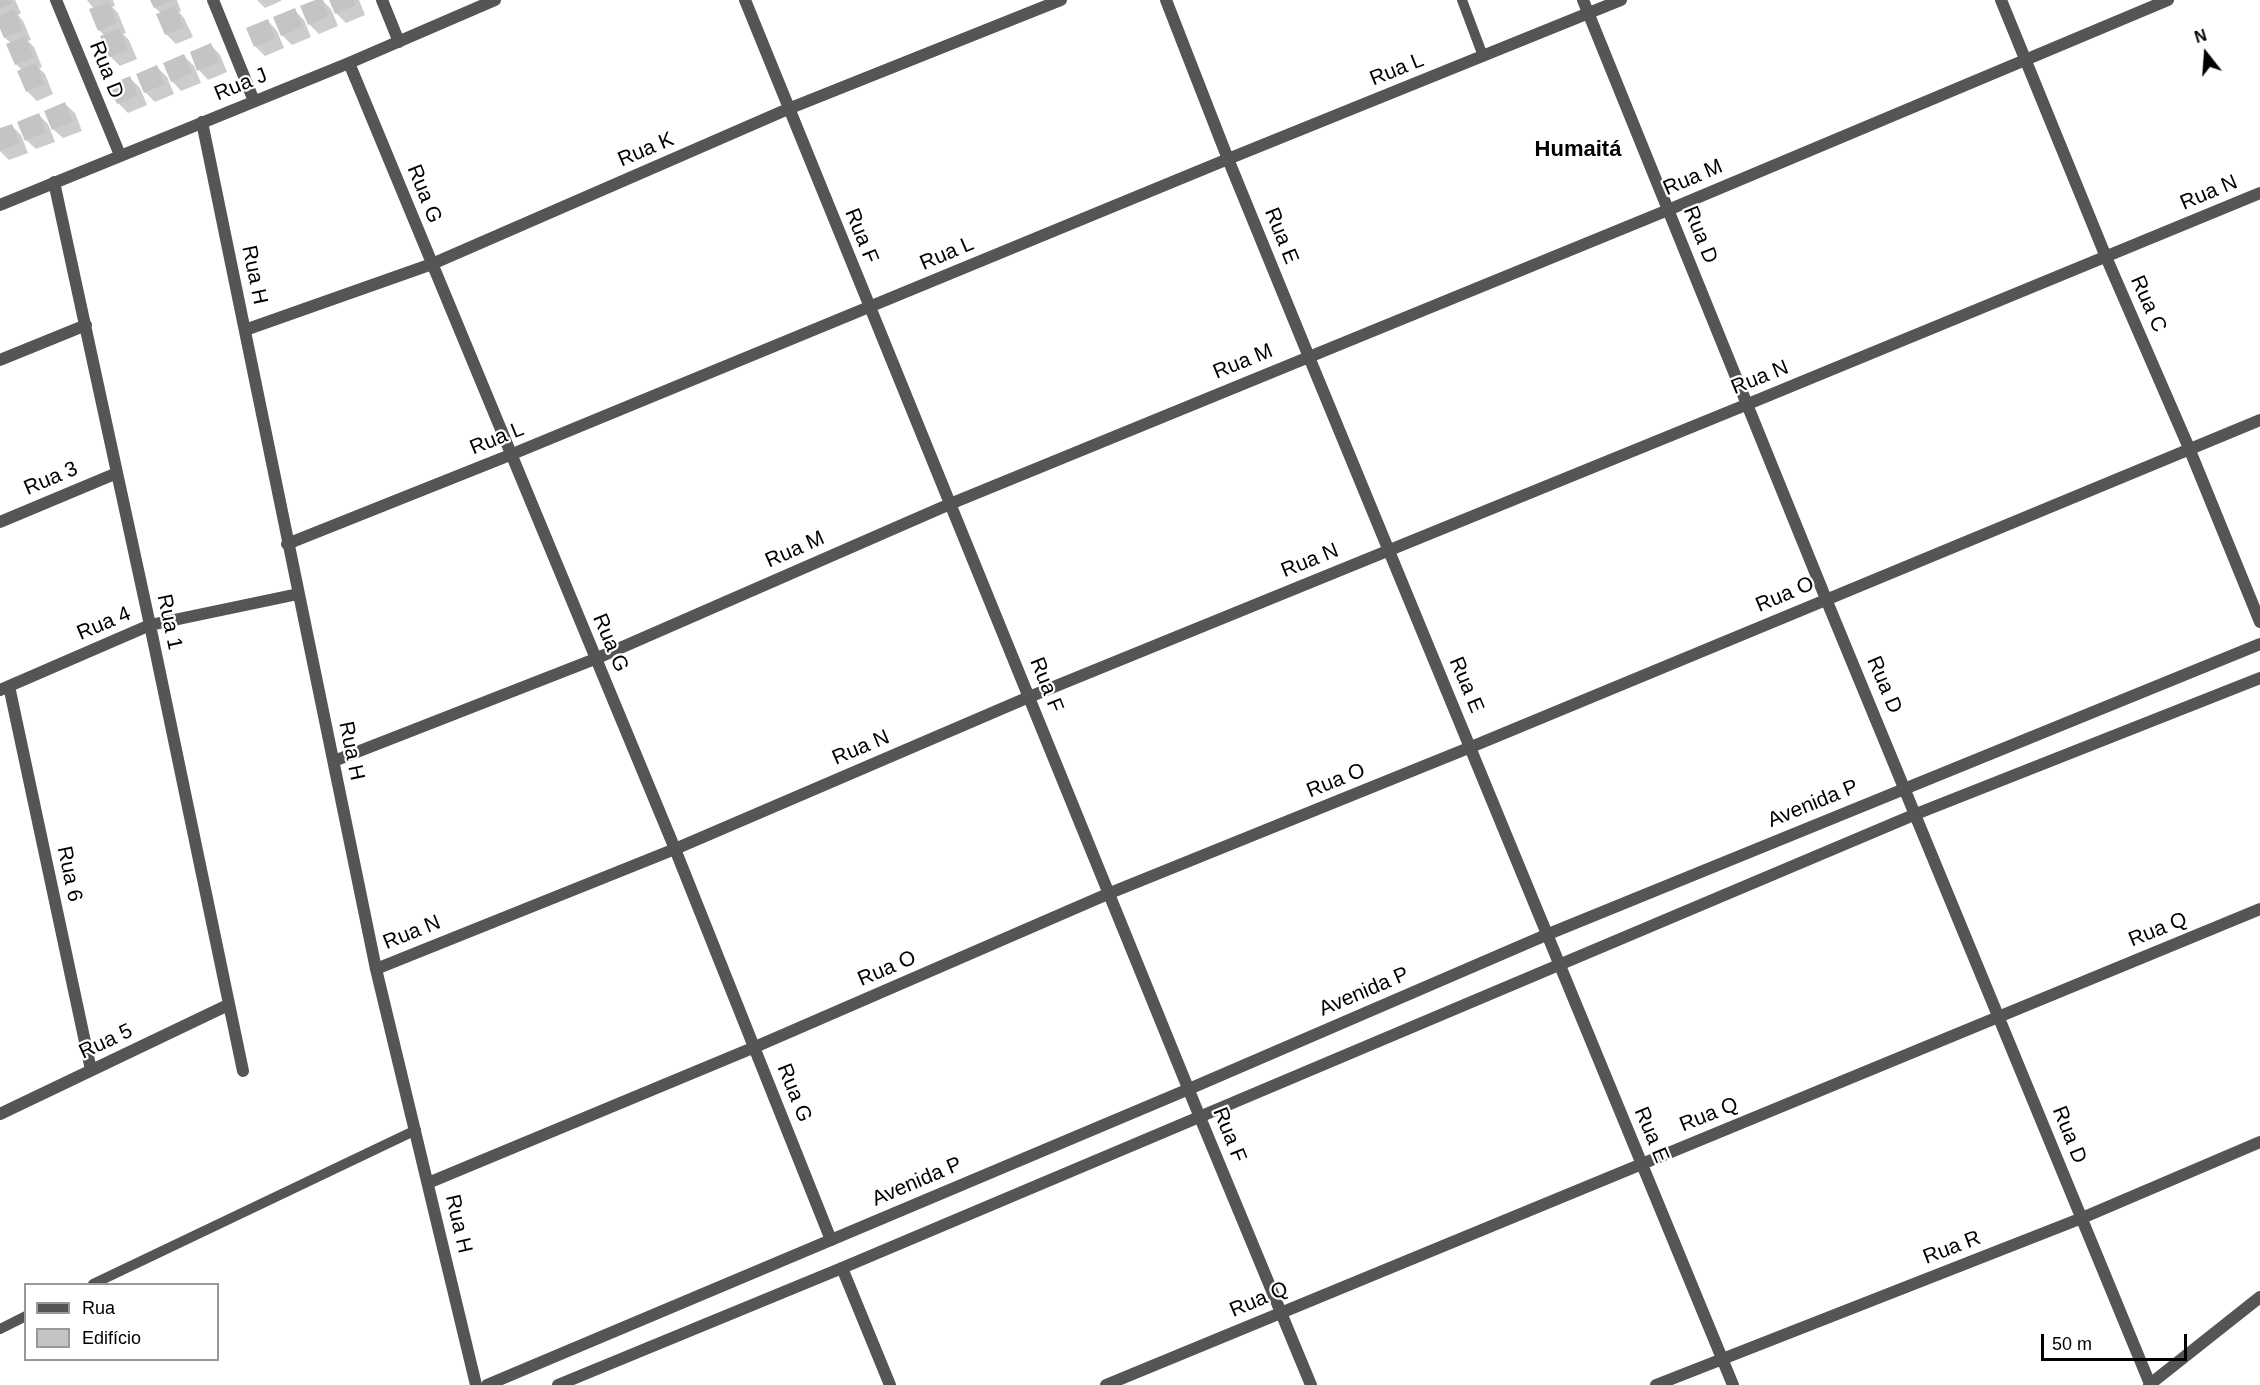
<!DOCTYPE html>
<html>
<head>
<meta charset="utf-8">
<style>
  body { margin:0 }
  #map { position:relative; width:2260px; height:1385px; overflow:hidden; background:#fff; font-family:Helvetica,sans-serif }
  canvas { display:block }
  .legend { position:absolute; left:24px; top:1283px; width:195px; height:78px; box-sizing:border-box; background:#fff; border:2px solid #999; margin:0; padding:8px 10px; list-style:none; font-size:18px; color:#000 }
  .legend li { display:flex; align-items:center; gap:12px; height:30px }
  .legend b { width:30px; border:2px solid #999 }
  .north { position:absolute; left:2176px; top:24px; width:60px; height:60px; -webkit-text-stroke:4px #fff; paint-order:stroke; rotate:343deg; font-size:16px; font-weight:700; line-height:24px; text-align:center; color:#000 }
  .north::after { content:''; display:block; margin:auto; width:21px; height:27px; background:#000; clip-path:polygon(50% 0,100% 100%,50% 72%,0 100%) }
  .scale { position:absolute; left:2041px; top:1334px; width:146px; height:27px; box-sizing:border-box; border:3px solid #000; border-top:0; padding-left:8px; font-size:18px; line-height:21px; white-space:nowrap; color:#000; -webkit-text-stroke:4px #fff; paint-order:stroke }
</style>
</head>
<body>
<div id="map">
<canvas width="2260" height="1385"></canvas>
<ul class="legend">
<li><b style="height:8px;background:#555"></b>Rua</li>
<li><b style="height:16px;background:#c4c4c4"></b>Edifício</li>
</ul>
<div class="north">N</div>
<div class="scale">50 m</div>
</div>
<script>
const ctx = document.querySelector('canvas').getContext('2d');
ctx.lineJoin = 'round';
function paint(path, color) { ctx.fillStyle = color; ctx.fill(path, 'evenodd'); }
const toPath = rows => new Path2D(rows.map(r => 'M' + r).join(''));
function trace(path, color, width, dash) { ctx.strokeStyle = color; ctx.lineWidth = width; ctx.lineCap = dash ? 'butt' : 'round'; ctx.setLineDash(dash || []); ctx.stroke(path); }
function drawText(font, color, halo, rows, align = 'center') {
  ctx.font = font + ' Helvetica,sans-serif'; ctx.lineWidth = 4.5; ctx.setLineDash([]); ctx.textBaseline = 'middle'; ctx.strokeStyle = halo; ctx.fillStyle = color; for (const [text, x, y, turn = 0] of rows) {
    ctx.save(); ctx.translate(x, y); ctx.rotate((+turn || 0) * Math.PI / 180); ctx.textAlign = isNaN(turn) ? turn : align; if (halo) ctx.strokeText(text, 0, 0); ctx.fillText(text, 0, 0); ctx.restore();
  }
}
paint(toPath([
  [0,0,15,0,21,13,18,15,23,21,31,40,28,41,34,47,42,67,39,68,45,74,53,94,37,101,27,91,22,70,16,64,11,43,5,38,0,25],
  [87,0,113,0,115,6,112,7,118,13,126,33,123,34,129,40,137,59,120,66,110,56,105,36,99,30,94,9],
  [152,0,177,0,181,11,179,12,184,18,193,37,176,44,166,34,161,13,155,8],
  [257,0,281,0,281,1,265,8],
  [319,0,322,0,331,9,338,26,319,34,309,24],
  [331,0,359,0,365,15,346,23,336,13],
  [294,10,304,20,311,37,292,45,282,35],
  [268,21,277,31,284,48,265,56,255,46],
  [211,45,220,55,227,72,208,80,199,70,192,53],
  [184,56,194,66,201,83,181,91,172,81],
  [157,67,167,77,174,94,155,102,145,92],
  [130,78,140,88,147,105,128,113,118,103],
  [65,104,75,113,82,131,63,138,53,129],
  [38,114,48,124,55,142,36,149,26,140],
  [11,125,21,135,28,153,9,160,0,151,0,130]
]), '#0003');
paint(toPath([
  [0,0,11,0,12,4,0,9],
  [150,0,175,0,154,8],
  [315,0,323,0,329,16,308,25,300,6],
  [329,0,354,0,356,5,335,14],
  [109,2,117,23,98,31,89,9],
  [175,6,184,28,165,35,156,14],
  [295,8,303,27,281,36,273,17],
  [14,9,23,30,4,38,0,29,0,15],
  [268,19,275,38,254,47,246,28],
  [119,28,128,50,109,57,100,36],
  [25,36,34,57,15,65,6,44],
  [211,43,219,62,197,71,190,52],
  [184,54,192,73,171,82,163,63],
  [36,63,45,84,26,92,17,71],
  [157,65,165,84,144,93,136,74],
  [130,76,138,95,117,104,109,85],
  [65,102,73,121,52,130,44,111],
  [39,113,46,132,25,141,17,122],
  [12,124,20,143,0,151,0,128]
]), '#c4c4c4');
trace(toPath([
  [1462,0,1483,56],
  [93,1284,416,1130],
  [0,1329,26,1316]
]), '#555', 10);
trace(toPath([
  [56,0,120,155],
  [213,0,254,101],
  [382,0,399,42],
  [745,0,1199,1115,1311,1385],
  [1166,0,1228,159,1309,357,1733,1385],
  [1583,0,1826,599,2150,1384],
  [2001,0,2106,257,2189,448,2260,622],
  [349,63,675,849,831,1240],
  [202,122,376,969,476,1385],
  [54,182,150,625,243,1071],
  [0,205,349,63,495,0],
  [245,330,432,264,788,109,1061,0],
  [0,360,86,325],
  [0,522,117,473],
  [287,544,510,455,1228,159,1621,0],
  [9,686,91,1070],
  [0,690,150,625,298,594],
  [334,761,595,659,950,504,1668,210,2168,0],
  [376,969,675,849,1029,697,1748,404,2260,193],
  [0,1114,228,1005],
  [428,1183,755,1047,1110,893,1471,747,2260,420],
  [842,1268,890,1385],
  [1106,1385,2260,909],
  [1656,1385,2082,1218,2260,1142],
  [2149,1385,2260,1297]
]), '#555', 12);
trace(toPath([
  [487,1385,1189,1089,1546,935,2260,644],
  [558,1385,842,1268,1916,814,2260,678]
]), '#555', 12);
drawText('21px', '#000', '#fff', [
  ["Rua D",106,70,68],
  ["Rua L",1397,70,-22],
  ["Rua J",241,85,-22],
  ["Rua K",646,150,-23],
  ["Rua M",1693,178,-23],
  ["Rua N",2209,193,-23],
  ["Rua G",424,194,68],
  ["Rua D",1700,235,68],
  ["Rua F",861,236,68],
  ["Rua E",1281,236,68],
  ["Rua L",947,254,-23],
  ["Rua H",254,275,78],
  ["Rua C",2148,304,66],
  ["Rua M",1243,362,-22],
  ["Rua N",1760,378,-22],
  ["Rua L",497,439,-22],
  ["Rua 3",51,479,-23],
  ["Rua M",795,550,-24],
  ["Rua N",1310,561,-22],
  ["Rua O",1785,595,-23],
  ["Rua 1",169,622,78],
  ["Rua 4",104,624,-23],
  ["Rua G",610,643,67],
  ["Rua F",1046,685,68],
  ["Rua E",1466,685,67],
  ["Rua D",1884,685,67],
  ["Rua N",861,748,-23],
  ["Rua H",351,751,78],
  ["Rua O",1336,781,-22],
  ["Avenida P",1813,804,-22],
  ["Rua 6",69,874,78],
  ["Rua Q",2158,930,-22],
  ["Rua N",412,933,-22],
  ["Rua O",887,969,-23],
  ["Avenida P",1364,992,-23],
  ["Rua 5",106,1042,-25],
  ["Rua G",794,1093,68],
  ["Rua Q",1709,1115,-22],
  ["Rua F",1229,1135,68],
  ["Rua E",1651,1135,67],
  ["Rua D",2069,1135,68],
  ["Avenida P",917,1182,-23],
  ["Rua H",458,1224,77],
  ["Rua R",1952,1248,-21],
  ["Rua Q",1259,1300,-23]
]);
drawText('bold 22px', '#000', '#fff', [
  ["Humaitá",1578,150]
]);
</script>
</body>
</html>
